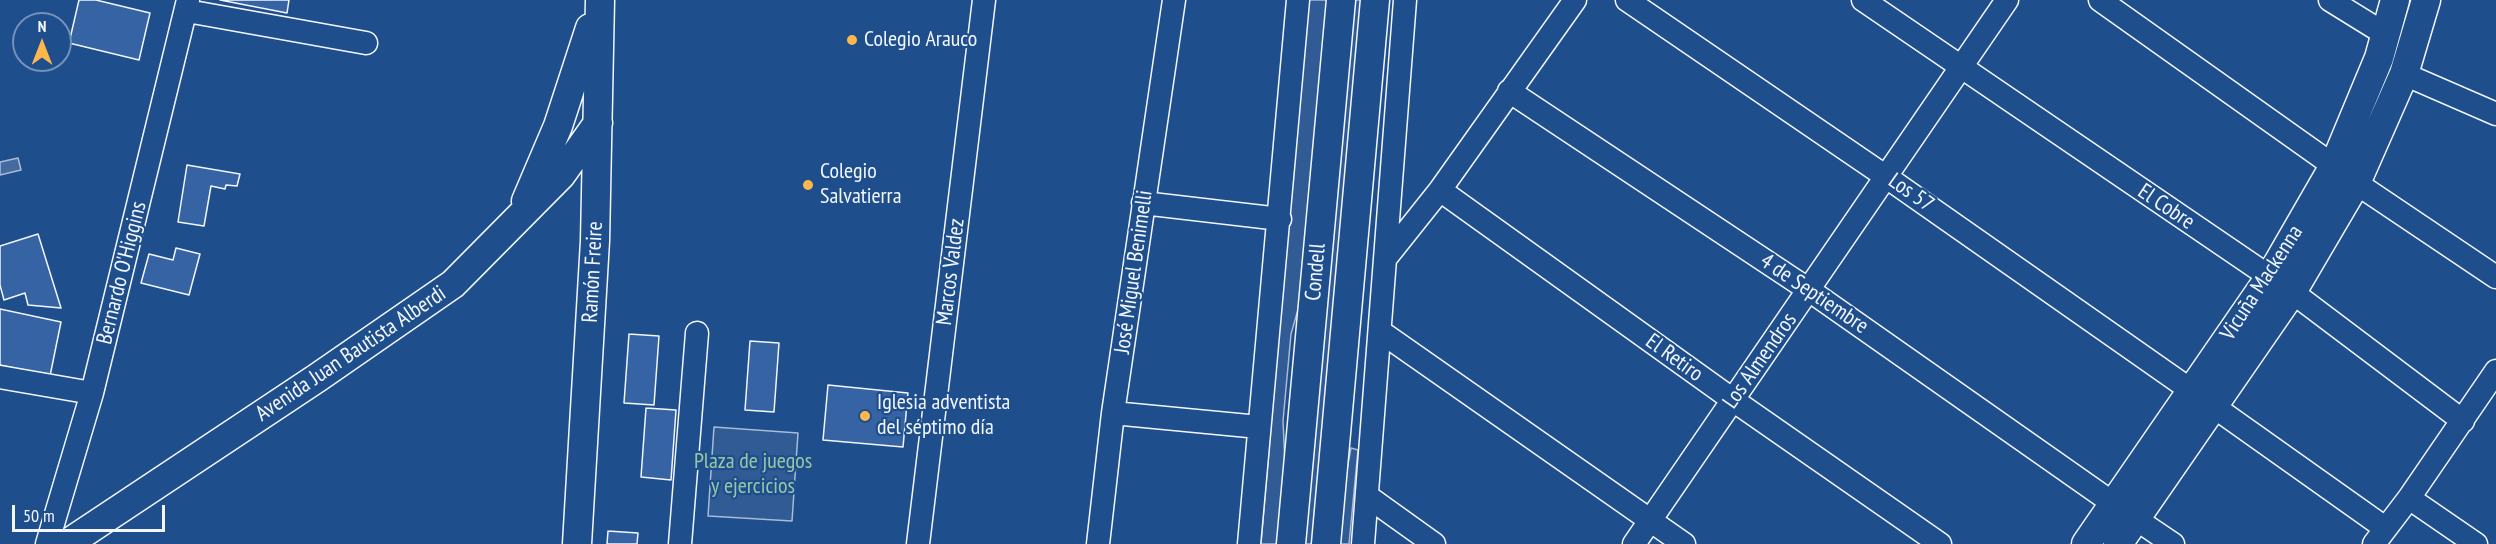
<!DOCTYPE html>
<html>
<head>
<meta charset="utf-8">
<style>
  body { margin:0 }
  #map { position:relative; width:2496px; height:544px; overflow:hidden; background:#1f4e8c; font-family:"PT Sans Narrow",sans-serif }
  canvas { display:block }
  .north { position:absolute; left:12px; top:12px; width:60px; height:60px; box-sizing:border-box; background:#1f4e8c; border:2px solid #7391ba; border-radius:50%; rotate:0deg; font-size:16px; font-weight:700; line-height:24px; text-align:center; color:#f2f6ff }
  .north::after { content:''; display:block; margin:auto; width:21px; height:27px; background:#ffb74d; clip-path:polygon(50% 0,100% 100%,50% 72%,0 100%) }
  .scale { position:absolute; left:12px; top:505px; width:153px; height:27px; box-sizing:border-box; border:3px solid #f2f6ff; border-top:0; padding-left:8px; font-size:18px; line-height:21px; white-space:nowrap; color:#f2f6ff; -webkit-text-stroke:4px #1f4e8c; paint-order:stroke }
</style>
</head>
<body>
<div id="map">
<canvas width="2496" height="544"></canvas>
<div class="north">N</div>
<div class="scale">50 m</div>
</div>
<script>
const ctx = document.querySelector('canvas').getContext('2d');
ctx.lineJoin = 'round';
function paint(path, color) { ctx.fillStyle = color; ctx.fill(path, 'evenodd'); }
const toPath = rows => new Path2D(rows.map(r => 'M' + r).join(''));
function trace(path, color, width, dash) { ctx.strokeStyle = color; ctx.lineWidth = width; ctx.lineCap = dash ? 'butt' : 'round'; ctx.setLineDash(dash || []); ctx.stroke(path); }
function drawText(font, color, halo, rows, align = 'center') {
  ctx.font = font + ' "PT Sans Narrow",sans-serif'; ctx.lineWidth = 4.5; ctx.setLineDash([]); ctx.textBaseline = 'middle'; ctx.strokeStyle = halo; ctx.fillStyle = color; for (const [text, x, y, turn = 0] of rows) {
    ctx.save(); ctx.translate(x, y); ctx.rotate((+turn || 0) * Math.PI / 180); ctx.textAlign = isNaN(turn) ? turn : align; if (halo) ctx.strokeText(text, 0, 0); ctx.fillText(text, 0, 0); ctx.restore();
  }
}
const built = toPath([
  [1307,0,1331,0,1301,299,1291,334,1283,421,1286,485,1281,544,1261,544,1307,0],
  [1350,0,1363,0,1314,544,1301,544,1350,0],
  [714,427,798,433,792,521,708,516,714,427],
  [1351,448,1358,450,1349,544,1333,544,1351,448]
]);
paint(built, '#305b95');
trace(built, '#a8bbd7', 1.5);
const water = toPath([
  [18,158,21,170,0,175,0,162,18,158]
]);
paint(water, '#446ba0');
trace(water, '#a8bbd7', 1.5);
const building = toPath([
  [79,0,96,0,150,13,139,60,69,43,79,0],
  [220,0,289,0,287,13,220,0],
  [187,165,240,174,237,186,226,185,225,189,211,186,204,226,178,222,187,165],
  [38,234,61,308,28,305,25,293,4,300,0,285,0,246,38,234],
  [176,248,200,254,189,295,141,283,149,254,173,260,176,248],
  [0,309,61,322,50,376,0,365,0,309],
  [629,334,659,336,654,405,624,403,629,334],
  [750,341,779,343,774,412,745,410,750,341],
  [828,385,908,393,903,447,823,440,828,385],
  [646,408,676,410,671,480,641,477,646,408],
  [608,531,638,533,637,544,607,544,608,531]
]);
paint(building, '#3563a3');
trace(building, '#f2f6ff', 1.5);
const minor = toPath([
  [1627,0,1885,176,2192,391],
  [1863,0,2292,292,2463,421],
  [2100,0,2334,166],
  [2330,0,2385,34],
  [187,11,366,43],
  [2404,74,2496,114],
  [1509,91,1809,290,2114,504],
  [2356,183,2496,277],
  [1440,190,1733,400,1940,544],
  [1143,203,1280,219],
  [1385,259,1440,190,1575,0],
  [1381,332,1684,544],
  [0,377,92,393],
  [2213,406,2385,528],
  [1113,413,1259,427],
  [1367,496,1434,544],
  [2409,498,2476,544],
  [2136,519,2173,544],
  [47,544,92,393,188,0],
  [680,544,697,333],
  [918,544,984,0],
  [1098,544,1113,413,1174,0],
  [1249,544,1298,0],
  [1363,544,1405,0],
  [1634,544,2007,0],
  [2374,544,2409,498,2496,371]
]);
const major = toPath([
  [526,201,558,126,590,28],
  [67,544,317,378,453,284,561,175,598,123],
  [577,544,595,241,600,0],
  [1291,544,1341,0],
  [1326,544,1375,0],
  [2086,544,2270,277,2334,166,2379,58,2395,0],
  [2118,544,2292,292,2356,183,2404,74,2426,0]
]);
trace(minor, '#f2f6ff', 25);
trace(major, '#f2f6ff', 31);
trace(minor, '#1f4e8c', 22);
trace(major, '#1f4e8c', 28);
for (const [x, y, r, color] of [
  [852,40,6,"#ffb74d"],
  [808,185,6,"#ffb74d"],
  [865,416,6,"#ffb74d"]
]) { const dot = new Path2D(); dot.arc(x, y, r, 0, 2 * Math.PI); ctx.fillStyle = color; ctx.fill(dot); trace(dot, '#1f4e8c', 2); }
drawText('22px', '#f2f6ff', '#1f4e8c', [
  ["Colegio Arauco",864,40],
  ["Colegio",820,172],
  ["Salvatierra",820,197],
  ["Iglesia adventista",877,403],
  ["del séptimo día",877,428]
], 'left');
drawText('22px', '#f2f6ff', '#1f4e8c', [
  ["Los 57",1911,193,35],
  ["El Cobre",2166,207,34],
  ["Ramón Freire",593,272,-87],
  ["Marcos Valdez",951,272,-83],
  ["José Miguel Benimelli",1134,272,-82],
  ["Condell",1316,272,-85],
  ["Bernardo O'Higgins",122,273,-76],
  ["Vicuña Mackenna",2262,283,-57],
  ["4 de Septiembre",1814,294,34],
  ["Avenida Juan Bautista Alberdi",351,354,-34],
  ["El Retiro",1674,358,36],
  ["Los Almendros",1760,361,-55]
]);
drawText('22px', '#97c8a6', '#1f4e8c', [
  ["Plaza de juegos",753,462],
  ["y ejercicios",753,487]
]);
</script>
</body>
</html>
